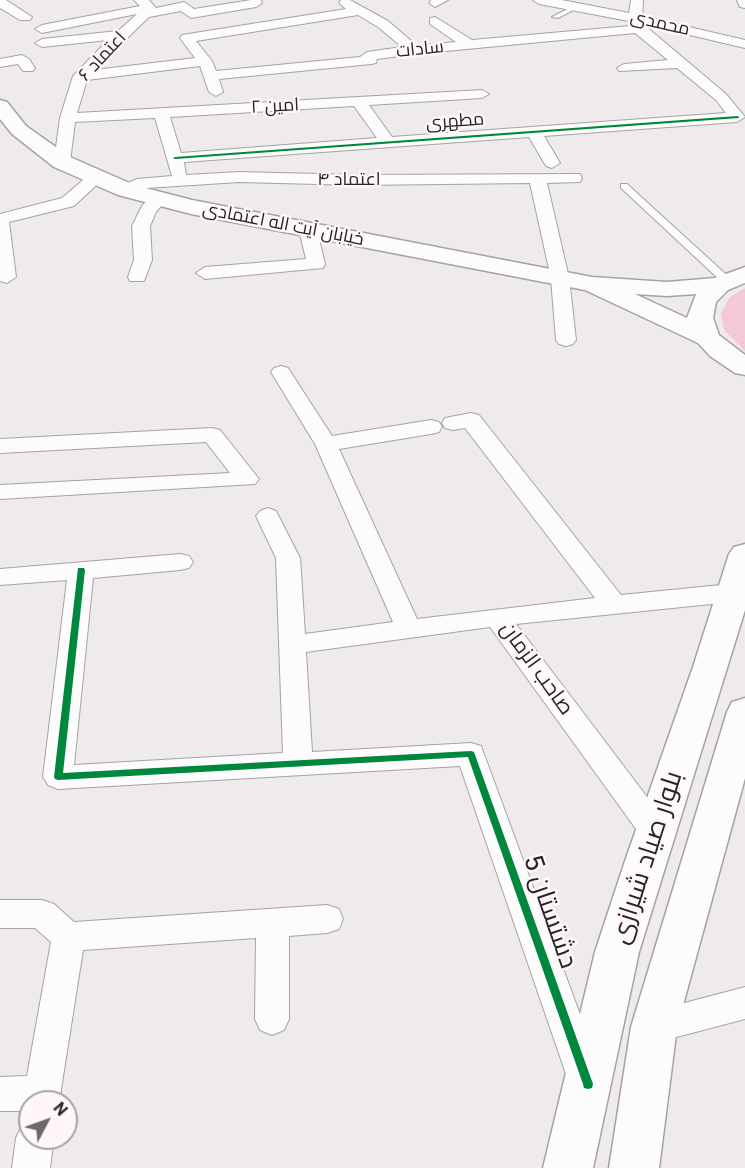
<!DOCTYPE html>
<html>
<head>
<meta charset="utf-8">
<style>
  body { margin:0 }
  #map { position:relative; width:745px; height:1168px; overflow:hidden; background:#efebed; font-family:Roboto,sans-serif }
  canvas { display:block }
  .north { position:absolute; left:18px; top:1090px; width:60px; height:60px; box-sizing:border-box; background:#fff6f9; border:2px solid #a8a2a4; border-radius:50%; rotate:49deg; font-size:16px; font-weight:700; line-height:24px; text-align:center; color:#262324 }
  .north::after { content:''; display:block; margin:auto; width:21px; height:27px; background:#6c696a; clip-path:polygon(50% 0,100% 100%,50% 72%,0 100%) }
</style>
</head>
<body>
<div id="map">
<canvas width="745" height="1168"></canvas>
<div class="north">N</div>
</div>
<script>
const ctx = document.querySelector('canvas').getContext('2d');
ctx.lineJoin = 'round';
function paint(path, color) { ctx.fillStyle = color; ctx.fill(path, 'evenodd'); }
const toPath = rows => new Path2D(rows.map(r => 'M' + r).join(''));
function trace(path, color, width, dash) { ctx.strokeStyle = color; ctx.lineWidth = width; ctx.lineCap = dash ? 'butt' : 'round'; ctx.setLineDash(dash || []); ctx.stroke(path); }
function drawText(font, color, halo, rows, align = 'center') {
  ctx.font = font + ' Roboto,Cairo,sans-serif'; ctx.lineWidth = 5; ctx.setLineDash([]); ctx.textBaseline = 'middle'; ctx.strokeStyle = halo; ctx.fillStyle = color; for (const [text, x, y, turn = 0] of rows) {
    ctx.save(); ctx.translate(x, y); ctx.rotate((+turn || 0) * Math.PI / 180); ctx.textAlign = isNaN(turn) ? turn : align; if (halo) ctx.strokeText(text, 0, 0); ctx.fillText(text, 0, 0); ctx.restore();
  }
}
paint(toPath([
  [745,288,745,351,724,330,721,313,729,298]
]), '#f4c8d9');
const lane = toPath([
  [577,4,579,7,558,18,552,17,577,4],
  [621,184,627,184,731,279,731,283,723,283,621,188,621,184]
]);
const street = toPath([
  [0,0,6,0,32,17,30,20,20,20,0,8,0,0],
  [134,0,149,0,156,8,184,2,194,9,251,0,261,0,262,3,256,7,191,18,181,11,149,17,94,70,195,58,180,38,182,35,346,9,339,3,341,0,350,0,388,21,417,46,456,42,430,24,430,18,435,17,472,40,630,26,629,21,539,4,533,0,562,0,629,13,631,0,643,0,642,16,745,40,745,48,643,24,726,94,745,117,737,122,544,136,560,163,552,168,546,166,529,137,184,162,186,175,239,172,358,175,580,174,582,178,580,182,547,183,569,278,576,340,573,344,566,346,559,344,556,340,551,278,530,183,358,185,239,182,146,188,126,195,120,194,117,190,120,186,137,179,172,176,155,118,75,122,70,162,68,165,56,165,54,162,60,118,73,76,108,40,42,47,35,43,42,39,118,31,137,14,42,33,35,29,42,25,140,6,134,0],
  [358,15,378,27,402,47,367,52,360,57,216,71,212,61,196,41,358,15],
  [635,33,668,60,624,64,617,68,619,71,677,68,716,100,726,113,392,137,369,105,482,98,489,94,482,90,77,113,87,80,200,66,209,92,216,96,223,92,219,79,371,64,376,63,377,59,414,54,635,33],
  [354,106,377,138,181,153,170,117,354,106],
  [431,0,448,0,435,7,429,3,431,0],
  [737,0,745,0,745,8,740,7,737,0],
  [22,55,29,59,35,68,33,71,23,71,18,64,0,67,0,59,22,55],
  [96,173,104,178,74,206,9,222,16,277,7,283,0,281,0,214,62,198,90,174,96,173],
  [158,194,167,199,156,212,150,226,152,260,144,281,130,281,128,277,134,260,132,226,142,206,152,195,158,194],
  [308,225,317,230,325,264,323,268,205,279,196,273,205,267,306,259,299,230,308,225],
  [281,366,288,368,332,436,431,420,439,422,442,427,439,432,431,434,339,449,417,619,595,598,465,428,453,430,445,428,442,423,445,418,471,413,479,415,621,595,731,584,740,587,744,593,740,599,731,602,516,624,666,822,670,831,666,840,655,843,644,840,490,627,306,652,312,752,471,743,481,746,602,1074,597,1086,584,1091,571,1086,566,1074,460,766,58,789,48,785,43,777,67,580,0,585,0,569,180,554,189,556,193,562,189,568,180,570,93,578,74,765,283,753,276,558,256,516,260,511,268,508,276,511,300,558,305,634,393,622,315,444,271,372,274,368,281,366],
  [212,428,220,430,255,474,259,479,255,484,0,499,0,485,230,473,206,442,0,453,0,439,212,428],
  [0,900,42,900,54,904,74,922,327,905,339,909,343,919,339,929,327,933,289,936,289,1019,284,1030,272,1035,260,1030,255,1019,256,938,83,950,59,1102,30,1102,30,1115,26,1111,0,1111,0,1077,27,1076,51,942,35,928,0,928,0,900],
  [745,987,745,1019,654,1043,642,1038,636,1027,642,1016,654,1011,745,987],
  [30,1122,30,1138,54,1138,50,1168,12,1168,16,1138,22,1125,30,1122]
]);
const secondary = toPath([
  [0,100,7,102,26,126,70,157,134,185,192,200,592,277,667,282,715,278,745,267,745,283,728,290,716,302,713,318,719,335,745,355,745,375,735,373,710,356,698,343,585,290,191,214,118,195,54,167,12,134,0,119,0,100],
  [635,294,667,296,696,294,687,318,635,294],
  [745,544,745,610,639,952,593,1168,543,1168,595,952,625,861,693,667,729,554,734,547,745,544],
  [745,698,745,778,677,1027,659,1168,609,1168,631,1027,727,712,732,702,745,698]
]);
trace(lane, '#a5a2a3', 2);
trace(street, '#a5a2a3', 2);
trace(secondary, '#a5a2a3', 3);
paint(lane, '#fdfcfc');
paint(street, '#fdfcfc');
paint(secondary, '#fdfcfc');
paint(toPath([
  [737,116,739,117,739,118,175,159,173,158,175,157,737,116],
  [78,568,84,568,85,570,63,773,471,751,474,752,593,1084,592,1088,588,1089,584,1088,583,1084,468,757,58,780,55,779,54,777,78,568]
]), '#00873e');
drawText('18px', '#262324', '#fff6f9', [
  ["محمدی",660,24,13],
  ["سادات",420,50,-6],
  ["اعتماد ۶",103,57,-47],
  ["امین ۲",275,107,-3],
  ["مطهری",455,122,-4],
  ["اعتماد ۴",349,180],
  ["خیابان آیت اله اعتمادی",283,225,11]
]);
drawText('21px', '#262324', '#fff6f9', [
  ["صاحب الزمان",536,669,54]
]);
drawText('26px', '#262324', '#fff6f9', [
  ["بلوار صیاد شیرازی",648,858,-72],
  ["دشتستان 5",549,912,71]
]);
</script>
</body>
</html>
